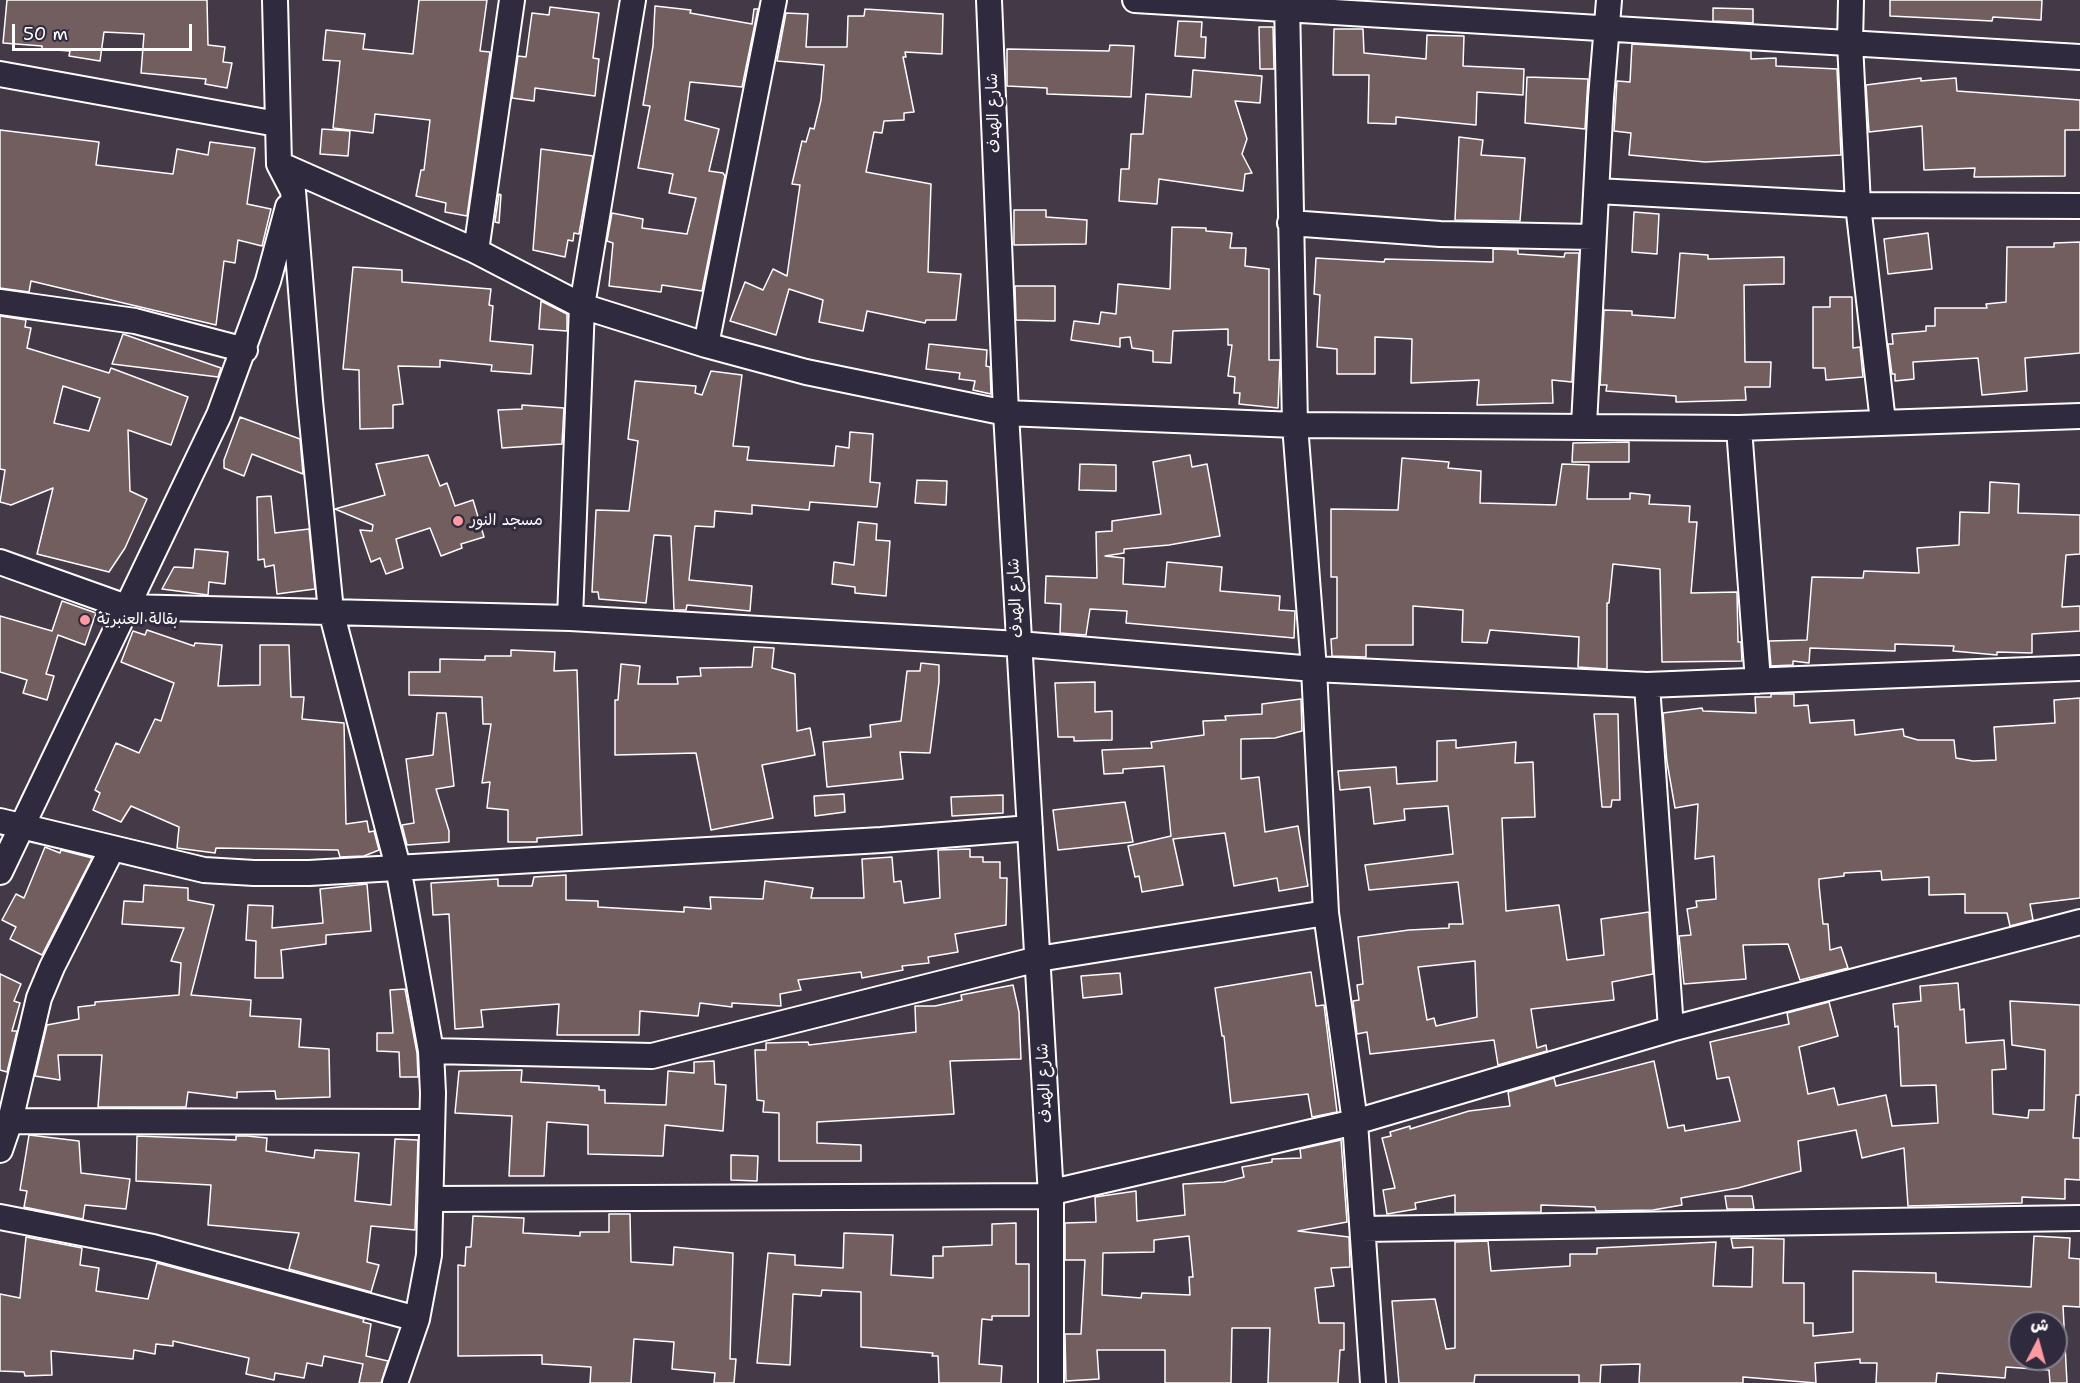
<!DOCTYPE html>
<html>
<head>
<meta charset="utf-8">
<style>
  body { margin:0 }
  #map { position:relative; width:2080px; height:1383px; overflow:hidden; background:#433947; font-family:"Shantell Sans","Playpen Sans Arabic",sans-serif }
  canvas { display:block }
  .north { position:absolute; left:2008px; top:1311px; width:60px; height:60px; box-sizing:border-box; background:#2f2a3d; border:2px solid #827f8b; border-radius:50%; rotate:6deg; font-size:16px; font-weight:700; line-height:24px; text-align:center; color:#fff }
  .north::after { content:''; display:block; margin:auto; width:21px; height:27px; background:#ff9aa2; clip-path:polygon(50% 0,100% 100%,50% 72%,0 100%) }
  .scale { position:absolute; left:12px; top:24px; width:180px; height:27px; box-sizing:border-box; border:3px solid #fff; border-top:0; padding-left:8px; font-size:18px; line-height:21px; white-space:nowrap; color:#fff; -webkit-text-stroke:4px #2f2a3d; paint-order:stroke }
</style>
</head>
<body>
<div id="map">
<canvas width="2080" height="1383"></canvas>
<div class="north">ش</div>
<div class="scale">50 m</div>
</div>
<script>
const ctx = document.querySelector('canvas').getContext('2d');
ctx.lineJoin = 'round';
function paint(path, color) { ctx.fillStyle = color; ctx.fill(path, 'evenodd'); }
const toPath = rows => new Path2D(rows.map(r => 'M' + r).join(''));
function trace(path, color, width, dash) { ctx.strokeStyle = color; ctx.lineWidth = width; ctx.lineCap = dash ? 'butt' : 'round'; ctx.setLineDash(dash || []); ctx.stroke(path); }
function drawText(font, color, halo, rows, align = 'center') {
  ctx.font = font + ' "Shantell Sans","Playpen Sans Arabic",sans-serif'; ctx.lineWidth = 6; ctx.setLineDash([]); ctx.textBaseline = 'middle'; ctx.strokeStyle = halo; ctx.fillStyle = color; for (const [text, x, y, turn = 0] of rows) {
    ctx.save(); ctx.translate(x, y); ctx.rotate((+turn || 0) * Math.PI / 180); ctx.textAlign = isNaN(turn) ? turn : align; if (halo) ctx.strokeText(text, 0, 0); ctx.fillText(text, 0, 0); ctx.restore();
  }
}
const building = toPath([
  [7,0,207,0,208,45,225,47,223,62,232,63,227,88,205,84,206,79,141,73,144,34,104,32,100,61,69,56,70,51,42,49,42,46,3,43,7,0],
  [419,0,487,0,480,51,490,52,467,216,445,212,446,203,416,196,421,170,424,170,430,120,375,114,373,133,333,128,340,61,323,60,326,30,365,34,363,49,413,54,419,0],
  [1890,0,2042,0,2041,20,1993,17,1992,21,1890,16,1890,0],
  [655,6,691,10,690,13,752,24,754,9,758,9,742,87,690,82,685,120,719,129,709,171,723,173,725,176,702,291,662,285,661,292,609,286,613,243,607,241,612,213,643,219,642,228,687,234,696,198,669,193,673,174,638,168,650,106,643,105,653,46,655,6],
  [550,7,599,13,593,58,599,59,595,96,535,88,534,101,512,98,518,56,526,57,532,13,549,15,550,7],
  [1713,8,1753,9,1753,23,1713,21,1713,8],
  [865,9,943,14,942,54,905,52,906,57,903,57,914,112,904,113,904,120,884,121,882,133,874,132,866,172,931,184,928,272,961,274,956,320,926,320,925,323,867,311,863,331,819,322,823,300,789,289,776,335,730,321,745,282,763,290,773,269,787,276,800,185,792,184,802,141,806,142,810,128,814,129,821,100,824,65,777,61,786,13,808,14,806,47,847,47,848,16,864,16,865,9],
  [1178,21,1202,22,1201,37,1206,37,1205,58,1175,56,1178,21],
  [1259,27,1273,27,1274,69,1260,69,1259,27],
  [1334,29,1363,29,1364,53,1426,59,1427,35,1464,36,1463,66,1524,69,1523,95,1477,92,1476,125,1396,117,1396,124,1368,123,1369,75,1333,75,1334,29],
  [1632,44,1751,51,1751,59,1776,58,1776,66,1837,69,1841,155,1705,162,1629,155,1631,133,1614,131,1617,81,1630,82,1632,44],
  [1110,45,1134,46,1131,97,1047,94,1047,88,1007,86,1007,49,1109,51,1110,45],
  [1193,70,1262,76,1260,103,1235,101,1247,139,1242,154,1252,173,1245,174,1243,191,1159,179,1157,204,1119,201,1121,169,1129,169,1131,134,1143,134,1146,94,1191,97,1193,70],
  [1527,77,1588,79,1585,129,1525,123,1527,77],
  [1921,78,1921,81,1956,78,1957,91,2080,100,2080,130,2065,130,2065,176,1974,177,1975,168,1924,170,1922,126,1869,132,1866,85,1921,78],
  [322,129,350,131,348,156,320,154,322,129],
  [0,130,99,142,96,165,173,174,177,149,208,155,210,142,255,148,247,204,271,209,262,246,238,240,235,263,224,261,216,325,31,281,29,292,0,288,0,130],
  [1459,137,1483,140,1481,155,1525,158,1520,221,1455,220,1459,137],
  [541,149,593,156,579,234,574,233,573,241,568,240,565,257,533,250,541,149],
  [499,194,501,195,499,223,495,222,499,194],
  [1014,210,1046,210,1046,217,1087,220,1086,244,1014,245,1014,210],
  [1634,212,1659,214,1657,254,1632,252,1634,212],
  [1172,227,1206,228,1206,231,1232,233,1230,248,1246,248,1245,266,1269,269,1269,360,1280,360,1278,408,1239,404,1240,393,1234,393,1235,377,1228,376,1232,345,1228,345,1228,329,1173,331,1171,363,1153,362,1153,351,1132,348,1130,337,1120,338,1120,347,1071,340,1074,321,1099,324,1101,312,1116,314,1118,284,1170,289,1172,227],
  [1928,233,1932,269,1888,274,1884,239,1928,233],
  [2080,242,2080,353,2025,358,2027,391,1982,395,1978,358,1913,362,1914,379,1895,381,1895,374,1892,374,1888,344,1893,344,1892,334,1926,331,1926,326,1935,326,1935,308,1987,308,1986,304,2006,302,2007,247,2054,247,2054,243,2080,242],
  [1493,249,1518,250,1518,254,1564,257,1565,253,1579,253,1572,382,1552,380,1553,403,1477,405,1479,380,1411,383,1412,339,1375,337,1375,374,1337,374,1337,349,1317,347,1320,295,1314,294,1316,258,1384,262,1385,259,1493,262,1493,249],
  [1680,253,1708,255,1708,259,1784,257,1784,284,1744,285,1745,362,1771,362,1770,387,1745,387,1746,400,1676,402,1676,396,1606,391,1607,385,1600,385,1604,310,1632,311,1632,315,1675,318,1680,253],
  [353,267,402,270,402,282,491,289,489,305,493,306,490,341,533,345,531,374,491,371,492,365,440,360,440,367,398,366,403,404,393,405,393,428,360,429,359,370,343,369,353,267],
  [1015,286,1055,286,1055,321,1016,320,1015,286],
  [1830,297,1852,297,1853,348,1860,347,1863,377,1826,380,1825,368,1813,368,1813,307,1830,307,1830,297],
  [541,301,567,314,567,331,539,329,541,301],
  [0,316,26,320,25,327,31,328,27,348,109,373,111,368,188,397,171,445,128,430,130,491,147,499,125,548,109,572,37,554,53,488,11,505,0,502,5,470,0,469,0,316],
  [63,386,100,398,89,431,54,423,63,386],
  [123,334,221,368,218,377,112,364,123,334],
  [929,344,987,350,986,366,990,367,991,394,973,390,975,381,959,379,960,373,926,369,929,344],
  [711,371,742,375,733,446,749,447,747,460,834,466,836,446,849,448,850,432,873,434,870,482,880,483,877,507,810,502,809,510,752,505,752,514,715,511,714,527,695,526,689,580,752,586,750,611,687,605,686,610,674,610,671,536,654,535,646,603,599,599,598,592,592,592,596,510,629,511,638,441,628,439,635,381,696,386,695,393,702,395,711,371],
  [522,405,564,408,562,444,502,448,498,410,522,409,522,405],
  [240,417,300,439,303,474,252,454,244,476,224,468,224,460,240,417],
  [1629,442,1629,462,1572,462,1573,443,1629,442],
  [428,455,440,486,447,483,455,506,473,500,484,537,461,544,462,548,441,556,430,528,396,539,403,568,386,574,380,558,371,562,360,530,372,531,373,525,335,509,385,495,376,464,428,455],
  [1190,455,1192,467,1207,464,1220,536,1169,545,1124,549,1124,553,1105,556,1124,558,1123,584,1165,587,1167,562,1222,567,1220,591,1280,596,1279,610,1295,611,1294,638,1126,623,1127,611,1090,609,1086,635,1060,633,1061,604,1045,603,1046,576,1097,578,1096,532,1112,531,1112,521,1161,514,1153,462,1190,455],
  [1402,458,1449,462,1448,468,1481,471,1480,503,1556,505,1562,464,1589,465,1587,499,1630,499,1630,493,1650,495,1649,504,1690,506,1689,522,1697,522,1691,593,1737,592,1738,642,1741,642,1742,661,1662,662,1660,569,1613,564,1609,603,1607,603,1607,669,1578,667,1579,637,1490,630,1487,643,1462,642,1463,610,1413,606,1413,645,1366,645,1366,657,1332,656,1331,639,1337,638,1337,577,1331,577,1331,509,1398,510,1402,458],
  [1080,464,1116,465,1116,491,1079,490,1080,464],
  [917,480,947,481,946,505,915,503,917,480],
  [1990,482,2019,484,2018,513,2080,515,2080,554,2066,555,2062,607,2080,606,2080,631,2032,634,2032,653,1997,652,1997,655,1953,651,1954,646,1895,644,1895,651,1810,648,1809,663,1793,661,1793,665,1771,666,1769,641,1807,640,1812,577,1863,578,1864,571,1919,573,1917,548,1959,545,1960,512,1989,513,1990,482],
  [271,496,275,533,309,529,315,589,277,594,274,565,265,567,264,559,258,560,257,497,271,496],
  [858,522,877,524,876,540,890,541,886,596,855,593,855,587,832,584,834,562,854,565,858,522],
  [195,549,228,552,225,584,209,582,208,595,162,589,174,567,193,568,195,549],
  [62,601,96,613,85,645,58,635,46,674,54,676,47,700,23,693,27,680,0,672,0,616,52,631,62,601],
  [147,630,194,646,195,643,222,645,218,686,260,685,260,645,289,645,291,697,304,697,302,719,344,723,346,824,367,821,369,832,374,831,379,850,364,856,340,857,338,850,216,848,215,853,177,848,179,827,131,806,121,822,93,810,100,793,95,790,116,743,139,753,155,719,161,721,174,683,121,662,133,631,145,635,147,630],
  [754,647,774,648,772,668,795,674,797,731,810,728,815,755,762,765,773,818,711,830,696,753,615,755,615,700,618,700,621,664,640,666,638,684,678,684,677,677,701,676,700,668,752,667,754,647],
  [511,650,555,652,554,671,577,670,582,835,537,838,537,842,508,842,508,810,487,808,490,782,482,783,491,724,483,724,482,697,409,695,409,672,440,672,440,659,485,660,485,656,511,656,511,650],
  [921,663,939,665,939,682,930,753,900,752,903,779,827,787,823,742,871,737,870,725,901,721,907,671,920,671,921,663],
  [1095,682,1095,712,1112,711,1112,740,1074,741,1074,737,1058,737,1055,683,1095,682],
  [1771,694,1794,694,1794,706,1808,705,1810,723,1854,720,1855,735,1903,729,1904,736,1918,740,1954,740,1956,758,1973,761,1996,760,1994,727,2055,723,2054,700,2080,698,2080,898,2030,904,2033,920,2010,926,2007,913,1965,913,1965,894,1929,895,1929,877,1882,880,1881,871,1844,873,1844,876,1819,879,1819,885,1823,924,1828,924,1830,950,1841,947,1848,968,1800,980,1788,944,1743,945,1746,979,1684,984,1679,936,1691,935,1687,909,1697,907,1696,901,1716,899,1714,856,1695,859,1698,804,1675,808,1667,762,1663,713,1702,708,1703,711,1756,713,1755,697,1771,697,1771,694],
  [1301,699,1302,731,1275,738,1241,739,1241,779,1259,777,1265,832,1298,826,1308,886,1279,891,1277,878,1234,886,1225,833,1173,839,1183,885,1142,892,1139,876,1135,877,1128,846,1171,836,1164,766,1123,769,1123,773,1104,774,1102,750,1152,748,1151,742,1204,735,1203,721,1226,720,1225,716,1262,714,1262,704,1301,699],
  [437,713,446,713,454,786,436,789,449,831,449,842,407,845,402,825,414,823,406,759,433,755,437,713],
  [1594,714,1618,714,1620,800,1612,800,1611,807,1602,807,1594,714],
  [1456,740,1456,748,1516,742,1515,763,1533,762,1535,817,1502,818,1506,911,1559,905,1567,960,1604,955,1601,919,1649,912,1653,974,1612,982,1614,1000,1531,1009,1537,1048,1546,1045,1547,1051,1498,1065,1494,1040,1370,1054,1367,1032,1357,1034,1353,1001,1359,1000,1357,985,1363,984,1358,937,1409,930,1449,928,1449,924,1463,924,1458,882,1369,890,1365,865,1453,854,1448,806,1404,809,1405,820,1374,824,1370,787,1340,790,1338,771,1396,767,1397,784,1437,781,1437,741,1456,740],
  [1475,961,1477,1017,1436,1026,1434,1018,1427,1020,1418,967,1475,961],
  [844,794,845,812,815,816,814,796,844,794],
  [1003,795,1003,813,952,816,951,797,1003,795],
  [1125,802,1133,842,1058,850,1053,810,1125,802],
  [45,847,60,853,61,850,92,858,42,955,10,939,16,927,2,920,16,894,24,898,45,847],
  [970,849,970,857,983,857,983,862,1000,862,1000,878,1007,878,1006,925,955,934,958,952,928,957,929,963,902,966,903,970,862,978,861,972,798,980,801,990,780,994,781,1006,732,1003,732,1007,700,1003,698,1016,640,1011,639,1035,557,1035,559,1004,481,1010,483,1027,455,1029,449,914,433,915,431,883,498,879,498,886,532,886,534,877,566,875,566,900,598,901,598,907,684,912,684,907,711,909,710,897,763,899,765,881,813,888,811,898,864,898,862,859,892,857,894,882,901,881,904,903,940,898,938,850,970,849],
  [367,884,371,931,326,935,326,944,281,950,283,978,255,978,256,941,246,940,248,905,273,906,272,928,323,923,320,889,367,884],
  [144,885,188,888,188,900,214,905,191,995,251,1000,250,1016,301,1019,299,1047,329,1049,330,1097,276,1099,275,1091,237,1092,237,1098,188,1092,186,1107,98,1107,102,1055,58,1055,60,1080,35,1076,47,1025,79,1019,78,1007,95,1005,95,1002,179,995,181,963,171,961,184,928,122,924,124,901,143,902,144,885],
  [1311,972,1316,1006,1324,1005,1337,1112,1312,1117,1308,1094,1231,1103,1224,1036,1222,1036,1215,988,1311,972],
  [1120,973,1122,994,1083,998,1081,976,1120,973],
  [0,974,21,984,14,1001,20,1003,12,1031,17,1031,7,1072,0,1070,0,974],
  [1958,983,1960,1010,1964,1009,1966,1043,2004,1040,2006,1069,1992,1070,1993,1114,2028,1118,2029,1110,2044,1110,2045,1050,2012,1045,2010,1001,2080,1005,2080,1095,2076,1095,2073,1138,2080,1138,2080,1180,2065,1179,2065,1199,2022,1197,2022,1203,1908,1206,1904,1148,1862,1158,1856,1130,1798,1141,1801,1171,1738,1188,1681,1198,1682,1205,1653,1210,1596,1211,1595,1207,1541,1205,1541,1212,1455,1213,1455,1195,1415,1203,1416,1209,1387,1214,1383,1190,1395,1188,1382,1138,1391,1136,1390,1132,1410,1126,1410,1129,1469,1111,1510,1106,1508,1092,1554,1078,1556,1086,1654,1061,1668,1128,1684,1125,1685,1131,1740,1121,1729,1077,1717,1079,1710,1042,1789,1024,1787,1013,1829,1002,1838,1036,1799,1047,1808,1094,1834,1088,1838,1105,1886,1095,1892,1126,1938,1123,1936,1085,1901,1086,1898,1026,1895,1027,1893,1004,1921,1001,1920,986,1958,983],
  [1013,985,1019,1012,1021,1059,950,1061,954,1114,817,1122,817,1143,861,1145,861,1161,779,1161,779,1113,763,1112,764,1101,757,1100,755,1050,766,1050,766,1043,808,1042,809,1045,916,1032,915,1006,935,1006,962,1000,961,995,1013,985],
  [405,989,417,1053,418,1077,400,1077,399,1052,377,1051,377,1033,393,1033,390,990,405,989],
  [714,1061,715,1084,726,1085,723,1131,665,1125,663,1156,588,1154,588,1125,547,1122,544,1176,509,1176,512,1116,455,1113,459,1071,522,1070,521,1082,599,1086,599,1090,605,1090,605,1103,666,1105,668,1071,694,1073,694,1062,714,1061],
  [29,1135,79,1141,81,1173,130,1179,126,1209,85,1205,83,1219,24,1207,27,1191,20,1190,29,1135],
  [137,1136,236,1140,236,1136,247,1136,267,1138,266,1151,314,1158,315,1150,359,1153,355,1201,391,1205,395,1139,418,1140,415,1230,371,1226,367,1262,379,1265,371,1292,289,1269,299,1233,208,1225,211,1185,136,1181,137,1136],
  [1341,1140,1347,1222,1298,1231,1349,1237,1350,1267,1331,1268,1334,1286,1315,1288,1319,1323,1344,1323,1344,1350,1340,1350,1338,1383,1268,1383,1270,1328,1232,1328,1231,1383,1165,1383,1165,1350,1097,1350,1099,1379,1066,1381,1065,1334,1081,1334,1085,1260,1065,1260,1065,1223,1096,1222,1095,1197,1136,1191,1137,1221,1185,1215,1183,1184,1224,1182,1244,1177,1242,1167,1272,1162,1272,1159,1301,1158,1300,1149,1341,1140],
  [1189,1236,1193,1277,1189,1277,1190,1295,1142,1293,1141,1298,1102,1295,1103,1253,1154,1252,1154,1240,1189,1236],
  [731,1155,758,1156,757,1181,731,1180,731,1155],
  [1725,1196,1752,1196,1754,1209,1727,1209,1725,1196],
  [609,1214,630,1214,631,1262,673,1265,674,1247,733,1253,730,1359,736,1359,734,1383,714,1383,715,1373,672,1369,674,1342,634,1339,631,1383,590,1383,591,1367,542,1364,542,1355,458,1356,458,1265,465,1266,466,1247,471,1247,473,1216,524,1218,523,1233,580,1236,580,1232,609,1232,609,1214],
  [1016,1223,1016,1264,1029,1264,1029,1316,992,1316,992,1320,982,1319,979,1364,1002,1366,1001,1383,939,1383,938,1356,932,1356,933,1353,861,1347,861,1292,822,1290,821,1296,793,1294,790,1365,757,1363,768,1253,795,1255,795,1265,843,1268,844,1233,893,1235,891,1275,933,1278,933,1256,943,1256,943,1247,992,1245,992,1224,1016,1223],
  [2034,1236,2070,1238,2069,1258,2080,1259,2080,1307,2063,1306,2067,1383,2050,1383,2049,1370,2006,1367,2005,1378,1937,1373,1936,1383,1876,1383,1877,1363,1860,1363,1860,1359,1815,1363,1816,1383,1743,1377,1743,1383,1639,1383,1640,1364,1601,1365,1600,1383,1579,1383,1579,1375,1475,1375,1474,1383,1399,1383,1392,1301,1435,1299,1446,1349,1455,1348,1455,1242,1488,1241,1491,1271,1570,1266,1570,1254,1597,1254,1597,1248,1716,1242,1713,1286,1752,1287,1753,1247,1733,1248,1731,1238,1784,1239,1783,1283,1804,1283,1804,1323,1813,1323,1813,1336,1853,1332,1853,1271,1936,1273,1936,1282,2031,1287,2034,1236],
  [2020,1323,2056,1323,2056,1359,2020,1359,2020,1323],
  [26,1237,82,1248,80,1265,99,1268,96,1291,148,1299,157,1263,364,1319,363,1322,371,1324,366,1356,388,1361,381,1383,359,1383,363,1364,324,1356,322,1366,307,1363,304,1378,275,1373,274,1380,246,1374,249,1358,173,1341,173,1346,156,1344,155,1354,134,1350,133,1359,51,1351,52,1375,25,1376,24,1372,0,1371,0,1294,20,1298,26,1237]
]);
paint(building, '#725d5f');
trace(building, '#fff', 1.5);
const minor = toPath([
  [275,0,279,164,293,191,310,401,331,611,398,867,431,1051,433,1093,429,1255,417,1319,395,1383],
  [989,0,1006,413,1051,1196,1051,1383],
  [1135,0,2080,57],
  [1287,0,1295,425,1314,669,1326,913,1355,1122,1373,1383],
  [1851,0,1850,43,1858,205,1883,422],
  [0,74,277,124],
  [279,164,476,251,582,306,706,345,806,372,1006,413,1295,425,1739,428,2080,416],
  [1597,191,1858,205,2080,206],
  [1290,223,1440,234,1593,237],
  [476,251,512,0],
  [0,302,135,321,245,350],
  [706,345,774,0],
  [1584,425,1601,98,1609,0],
  [1739,428,1758,681],
  [0,562,126,607,570,618,1019,644,1314,669,1647,685,2080,668],
  [570,618,582,306,633,0],
  [1647,685,1671,1029],
  [0,821,204,870,254,873,309,873,881,840,1030,828],
  [0,872,219,415,268,281,288,207],
  [431,1051,652,1056,1038,959,1326,913],
  [10,1121,432,1122],
  [0,1150,10,1121,39,998,52,967,112,849],
  [432,1199,1051,1196,1057,1191,1355,1122,1671,1029,2080,922],
  [0,1217,153,1247,417,1319],
  [1363,1229,2080,1218]
]);
trace(minor, '#fff', 28);
trace(minor, '#2f2a3d', 24);
for (const [x, y, r, color] of [
  [458,521,6,"#ff9aa2"],
  [85,620,6,"#ff9aa2"]
]) { const dot = new Path2D(); dot.arc(x, y, r, 0, 2 * Math.PI); ctx.fillStyle = color; ctx.fill(dot); trace(dot, '#2f2a3d', 2); }
drawText('16px', '#fff', '#2f2a3d', [
  ["شارع الهدف",994,113,-92],
  ["شارع الهدف",1016,598,-93],
  ["شارع الهدف",1045,1083,-93]
]);
drawText('16px', '#fff', '#2f2a3d', [
  ["مسجد النور",470,521],
  ["بقالة العنبرية",97,620]
], 'left');
</script>
</body>
</html>
